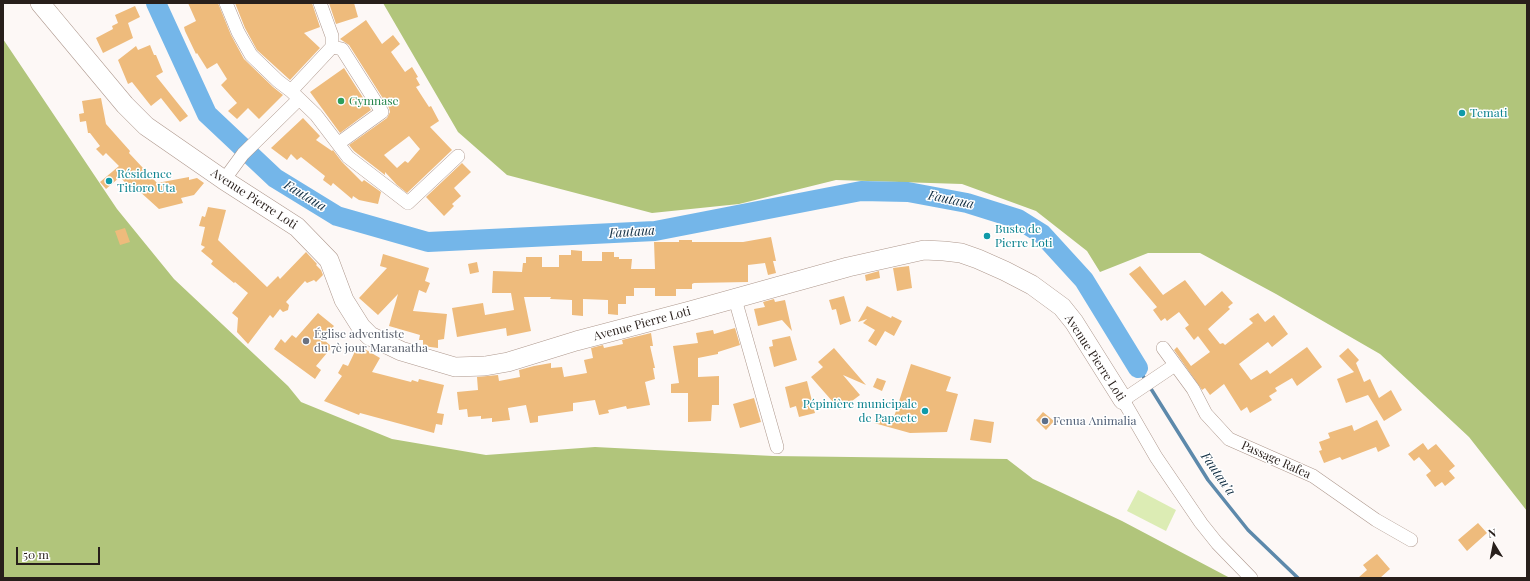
<!DOCTYPE html>
<html>
<head>
<meta charset="utf-8">
<style>
  body { margin:0 }
  #map { position:relative; width:1530px; height:581px; overflow:hidden; background:#fdf8f6; font-family:"Playfair Display",serif }
  canvas { display:block }
  .frame { position:absolute; inset:0; border:4px solid #281f1b; pointer-events:none }
  .north { position:absolute; left:1474px; top:525px; width:40px; height:40px; -webkit-text-stroke:3px #fff; paint-order:stroke; rotate:350deg; font-size:11px; font-weight:700; line-height:16px; text-align:center; color:#281f1b }
  .north::after { content:''; display:block; margin:auto; width:14px; height:18px; background:#281f1b; clip-path:polygon(50% 0,100% 100%,50% 72%,0 100%) }
  .scale { position:absolute; left:16px; top:547px; width:84px; height:18px; box-sizing:border-box; border:2px solid #281f1b; border-top:0; padding-left:5px; font-size:12px; line-height:14px; white-space:nowrap; color:#281f1b; -webkit-text-stroke:3px #fff; paint-order:stroke }
</style>
</head>
<body>
<div id="map">
<canvas width="1530" height="581"></canvas>
<div class="frame"></div>
<div class="north">N</div>
<div class="scale">50 m</div>
</div>
<script>
const ctx = document.querySelector('canvas').getContext('2d');
ctx.lineJoin = 'round';
function paint(path, color) { ctx.fillStyle = color; ctx.fill(path, 'evenodd'); }
const toPath = rows => new Path2D(rows.map(r => 'M' + r).join(''));
function trace(path, color, width, dash) { ctx.strokeStyle = color; ctx.lineWidth = width; ctx.lineCap = dash ? 'butt' : 'round'; ctx.setLineDash(dash || []); ctx.stroke(path); }
function drawText(font, color, halo, rows, align = 'center') {
  ctx.font = font + ' "Playfair Display",serif'; ctx.lineWidth = 3; ctx.setLineDash([]); ctx.textBaseline = 'middle'; ctx.strokeStyle = halo; ctx.fillStyle = color; for (const [text, x, y, turn = 0] of rows) {
    ctx.save(); ctx.translate(x, y); ctx.rotate((+turn || 0) * Math.PI / 180); ctx.textAlign = isNaN(turn) ? turn : align; if (halo) ctx.strokeText(text, 0, 0); ctx.fillText(text, 0, 0); ctx.restore();
  }
}
paint(toPath([
  [1138,490,1176,510,1166,531,1127,511]
]), '#dcecb4');
paint(toPath([
  [383,3,1527,3,1527,511,1469,437,1380,354,1276,294,1200,253,1148,253,1100,272,1087,251,1036,211,962,184,836,180,739,204,652,213,507,175,458,132],
  [3,39,117,209,174,279,288,386,301,402,392,439,486,455,595,447,773,456,1007,459,1033,479,1122,521,1230,578,3,578]
]), '#b1c57b');
trace(toPath([
  [1138,368,1208,480,1248,530,1298,578]
]), '#5d89ab', 3.5);
trace(toPath([
  [156,3,207,114,275,178,337,216,428,242,655,231,861,191,908,192,967,203,1018,219,1042,234,1084,280,1138,368]
]), '#74b6e9', 20);
paint(toPath([
  [188,3,218,3,231,35,244,59,273,87,283,95,259,119,248,108,237,119,228,111,237,103,221,85,227,79,217,63,207,69,197,53,196,54,185,31,184,27,196,21],
  [235,3,312,3,320,27,304,33,320,48,290,80,257,50,245,28],
  [329,3,354,3,358,17,336,24],
  [135,6,140,17,128,23,133,38,103,53,96,38,113,29,112,26,118,23,115,15],
  [366,20,382,44,393,35,400,44,391,52,405,72,412,67,418,77,416,78,420,85,416,87,429,107,431,106,439,121,430,127,452,150,407,193,397,185,385,172,385,175,354,151,349,145,387,118,390,112,389,108,349,45,340,39],
  [409,136,420,149,408,163,405,161,397,168,384,155],
  [150,45,154,55,156,55,163,72,156,76,188,116,180,122,161,98,151,106,132,82,128,84,118,60,136,46,138,50],
  [344,68,371,110,340,133,310,92],
  [101,98,106,124,130,151,129,153,157,183,189,177,189,180,197,178,204,183,194,195,181,198,183,203,159,209,138,190,135,193,120,177,106,189,100,182,119,166,106,153,103,156,96,149,100,146,90,133,88,133,86,121,80,122,79,114,84,113,82,101],
  [303,118,320,136,316,140,332,151,333,150,342,162,362,182,364,180,381,192,378,204,359,200,353,196,352,199,333,183,331,186,323,180,325,176,301,157,297,160,291,154,287,160,271,148],
  [462,163,471,172,454,188,461,196,452,204,454,206,444,216,426,197],
  [208,207,226,210,218,240,267,287,278,276,280,279,306,252,317,264,316,265,321,270,323,275,316,282,314,280,307,283,305,281,286,302,289,305,288,310,283,312,280,309,273,318,270,315,248,344,237,332,238,318,232,313,248,293,235,282,234,283,211,264,213,261,201,251,205,247,201,245,205,227,199,226,202,216,205,217],
  [125,228,130,242,120,245,115,231],
  [771,237,776,261,773,261,776,273,768,275,765,263,748,265,748,282,694,283,692,284,692,289,676,289,676,296,655,296,655,288,634,288,634,296,626,296,626,304,618,304,618,315,608,314,608,300,583,299,583,316,572,315,572,300,550,299,551,297,524,297,531,331,507,336,506,328,457,337,452,308,483,303,485,315,514,310,511,293,492,293,493,271,522,272,523,263,526,263,526,257,542,257,542,267,559,267,559,255,571,255,571,250,582,251,582,261,602,261,602,252,614,252,614,257,619,257,619,259,632,259,631,269,655,269,654,242,679,242,679,240,692,240,692,242,743,242],
  [383,254,429,268,425,281,430,283,426,293,419,290,413,311,447,314,444,339,438,340,438,348,423,346,423,340,419,340,420,335,389,326,398,294,378,315,359,298,387,268,380,266],
  [477,262,479,272,470,274,468,264],
  [909,266,912,288,897,291,893,268],
  [1140,266,1163,295,1185,280,1205,306,1222,291,1233,303,1228,307,1230,309,1208,329,1220,344,1223,343,1225,345,1253,323,1249,319,1258,313,1265,322,1274,315,1288,334,1272,347,1268,342,1239,364,1251,380,1267,370,1270,374,1307,347,1322,367,1297,386,1292,378,1275,388,1277,391,1269,396,1272,400,1250,413,1247,407,1241,411,1224,384,1210,395,1205,388,1202,390,1174,350,1177,347,1191,366,1210,352,1198,336,1194,340,1185,328,1189,325,1179,312,1167,321,1165,318,1161,321,1153,310,1157,307,1129,274],
  [879,271,880,278,866,281,865,275],
  [844,296,851,321,840,325,836,309,832,310,829,300],
  [774,299,775,302,785,300,792,331,782,320,758,326,754,309,765,307,763,302],
  [867,306,891,318,892,316,902,321,894,336,885,331,876,346,868,341,875,330,863,323,867,319,858,322],
  [318,313,334,326,323,339,332,347,316,366,321,370,315,379,274,349,281,339,285,343,292,335,296,338],
  [735,328,740,345,718,352,718,354,698,358,698,377,719,376,719,405,712,405,711,421,688,422,688,393,671,393,671,384,679,383,673,346,698,343,696,333,713,330,714,334],
  [651,333,653,346,650,346,655,368,653,368,655,379,645,382,650,405,627,409,626,406,608,410,609,413,599,415,595,400,573,403,573,411,538,416,538,422,530,423,526,405,508,408,510,420,492,422,492,418,481,419,481,416,468,417,467,409,459,410,457,392,478,390,477,377,498,375,499,381,520,377,519,370,534,366,551,363,551,368,562,367,564,377,587,373,584,360,593,358,591,348,603,345,604,348,623,344,622,340],
  [790,336,797,360,774,367,769,347,773,346,772,340],
  [358,345,380,358,372,372,411,382,412,380,418,382,419,379,444,385,437,413,444,414,442,425,436,424,434,433,360,413,359,415,324,401,342,376,338,373,343,364,348,366],
  [834,348,866,385,843,375,860,395,840,410,811,377,823,367,818,362],
  [1348,348,1359,360,1356,363,1364,382,1370,379,1379,398,1391,390,1402,410,1384,421,1368,395,1346,403,1337,379,1354,372,1339,356],
  [911,364,951,377,946,391,958,394,947,432,910,433,874,423,876,414,894,417],
  [877,378,886,381,882,391,873,387],
  [807,381,815,413,799,417,796,406,790,408,785,387],
  [754,398,761,422,740,428,733,404],
  [1043,412,1054,421,1046,430,1036,420],
  [974,419,994,422,991,443,970,440],
  [1377,420,1390,446,1378,452,1376,447,1342,460,1340,457,1324,463,1319,451,1322,450,1319,442,1330,438,1328,433,1352,425,1354,431],
  [1423,443,1428,450,1436,444,1455,466,1449,471,1455,478,1445,486,1442,482,1435,487,1426,475,1431,471,1419,457,1414,461,1408,454],
  [1478,523,1487,533,1467,551,1458,540],
  [1377,554,1390,569,1380,578,1358,578,1367,570,1363,565]
]), '#eebb7c');
const street = toPath([
  [226,3,238,32,251,55,278,81,291,91],
  [320,3,332,36,332,47],
  [339,143,382,112,342,49,332,47,291,91,316,115,348,157,408,203,458,156],
  [224,180,243,154,299,99],
  [735,299,777,447],
  [1163,348,1193,389,1206,414,1229,439,1313,476,1376,520,1411,540],
  [1175,365,1123,400,1156,457,1201,523,1217,543,1251,578]
]);
const secondary = toPath([
  [40,3,125,105,146,126,224,180,297,227,329,260,344,300,361,327,370,336,401,351,455,367,485,366,508,362,576,341,690,311,848,267,924,250,944,251,961,253,978,259,1005,271,1032,285,1062,307,1074,322,1123,400]
]);
trace(street, '#ae988d', 14);
trace(secondary, '#ae988d', 20);
trace(street, '#fff', 13);
trace(secondary, '#fff', 19);
for (const [x, y, r, color] of [
  [341,101,4,"#2e9e5b"],
  [1462,113,4,"#0f9aa8"],
  [109,181,4,"#0f9aa8"],
  [987,236,4,"#0f9aa8"],
  [306,341,4,"#6b7280"],
  [925,411,4,"#0f9aa8"],
  [1045,421,4,"#5c6f8a"]
]) { const dot = new Path2D(); dot.arc(x, y, r, 0, 2 * Math.PI); ctx.fillStyle = color; ctx.fill(dot); trace(dot, '#fff', 1.5); }
drawText('12px', '#27864d', '#fff', [
  ["Gymnase",349,101]
], 'left');
drawText('12px', '#0d838f', '#fff', [
  ["Temati",1470,113],
  ["Résidence",117,174],
  ["Titioro Uta",117,188],
  ["Buste de",995,229],
  ["Pierre Loti",995,243],
  ["Pépinière municipale",917,404,"right"],
  ["de Papeete",917,418,"right"]
], 'left');
drawText('12px', '#281f1b', '#fff', [
  ["Avenue Pierre Loti",254,199,33],
  ["Avenue Pierre Loti",642,324,-15],
  ["Avenue Pierre Loti",1095,358,57],
  ["Passage Rafea",1276,460,24]
]);
drawText('12px', '#5b616d', '#fff', [
  ["Église adventiste",314,334],
  ["du 7è jour Maranatha",314,348]
], 'left');
drawText('12px', '#4e5e75', '#fff', [
  ["Fenua Animalia",1053,421]
], 'left');
drawText('italic 13px', '#102d42', '#fff', [
  ["Fautaua",305,196,31],
  ["Fautaua",951,200,12],
  ["Fautaua",632,232,-4],
  ["Fautau’a",1218,474,55]
]);
</script>
</body>
</html>
